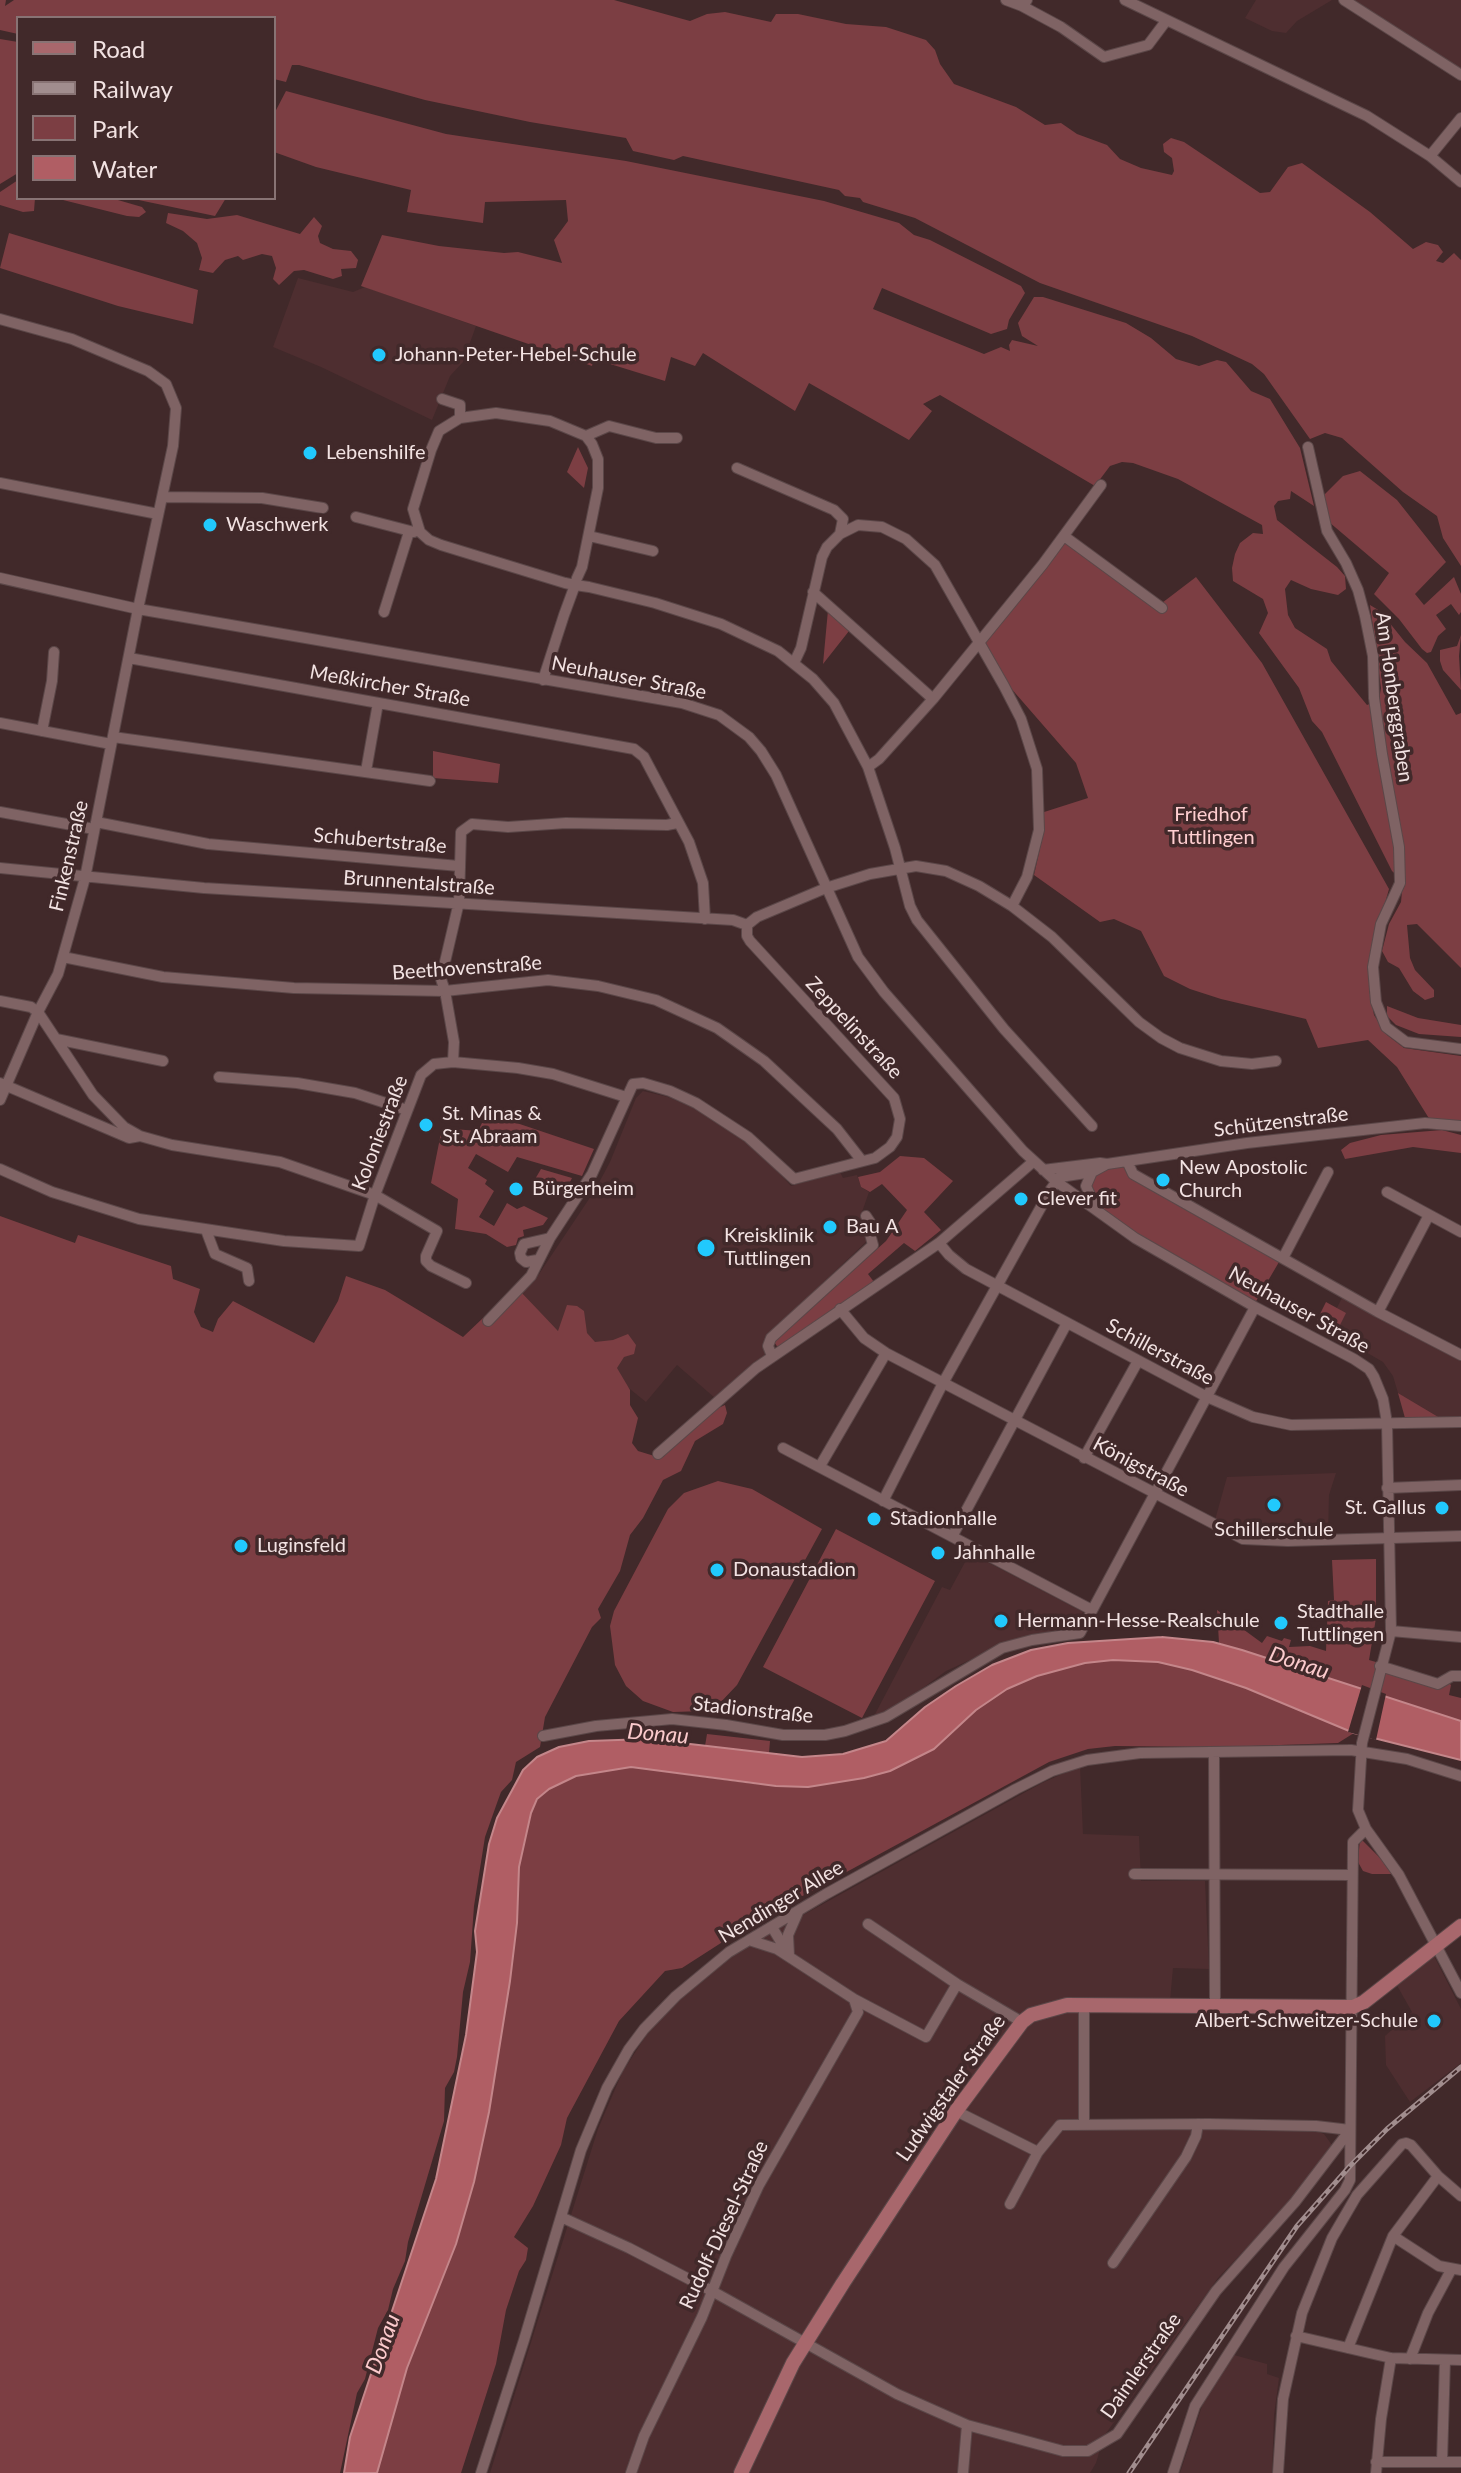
<!DOCTYPE html>
<html>
<head>
<meta charset="utf-8">
<style>
  body { margin:0 }
  #map { position:relative; width:1461px; height:2473px; overflow:hidden; background:#41292a; font-family:Lato,sans-serif }
  canvas { display:block }
  .legend { position:absolute; left:16px; top:16px; width:260px; height:184px; box-sizing:border-box; background:#41292a; border:2px solid #887374; margin:0; padding:10px 14px; list-style:none; font-size:24px; color:#f2e2e2 }
  .legend li { display:flex; align-items:center; gap:16px; height:40px }
  .legend b { width:40px; border:2px solid #887374 }
</style>
</head>
<body>
<div id="map">
<canvas width="1461" height="2473"></canvas>
<ul class="legend">
<li><b style="height:10px;background:#a8676c"></b>Road</li>
<li><b style="height:10px;background:#a18d8e"></b>Railway</li>
<li><b style="height:22px;background:#7c3e43"></b>Park</li>
<li><b style="height:22px;background:#b05e64"></b>Water</li>
</ul>
</div>
<script>
const ctx = document.querySelector('canvas').getContext('2d');
ctx.lineJoin = 'round';
function paint(path, color) { ctx.fillStyle = color; ctx.fill(path, 'evenodd'); }
const toPath = rows => new Path2D(rows.map(r => 'M' + r).join(''));
function trace(path, color, width, dash) { ctx.strokeStyle = color; ctx.lineWidth = width; ctx.lineCap = dash ? 'butt' : 'round'; ctx.setLineDash(dash || []); ctx.stroke(path); }
function drawText(font, color, halo, rows, align = 'center') {
  ctx.font = font + ' Lato,sans-serif'; ctx.lineWidth = 7; ctx.setLineDash([]); ctx.textBaseline = 'middle'; ctx.strokeStyle = halo; ctx.fillStyle = color; for (const [text, x, y, turn = 0] of rows) {
    ctx.save(); ctx.translate(x, y); ctx.rotate((+turn || 0) * Math.PI / 180); ctx.textAlign = isNaN(turn) ? turn : align; if (halo) ctx.strokeText(text, 0, 0); ctx.fillText(text, 0, 0); ctx.restore();
  }
}
paint(toPath([
  [1256,0,1332,0,1297,21,1286,33,1272,31,1245,18],
  [1351,0,1461,0,1461,71],
  [298,278,353,292,365,287,476,326,463,362,450,376,432,420,321,367,273,347],
  [643,1091,668,1097,707,1114,755,1147,791,1186,840,1172,843,1178,857,1175,861,1187,869,1192,862,1212,869,1225,868,1240,773,1330,762,1346,767,1356,715,1398,677,1365,646,1402,552,1326,521,1292,539,1274,595,1190,610,1162,636,1098],
  [1343,1296,1461,1359,1461,1418,1440,1418,1398,1393,1393,1376,1383,1362,1326,1329],
  [1336,1473,1329,1495,1328,1535,1240,1533,1215,1520,1227,1477],
  [970,1553,1083,1612,1074,1630,1057,1631,1005,1644,946,1671,897,1707,873,1718,942,1587,950,1590],
  [1080,1766,1083,1834,1139,1836,1141,1881,1205,1881,1209,1969,1173,1968,1170,2001,1079,2001,1081,2128,1313,2130,1324,2134,1332,2145,1289,2203,1218,2278,1104,2436,1096,2463,1090,2473,490,2473,598,2129,622,2073,657,2018,738,1951,1042,1783],
  [1434,1956,1461,2009,1461,2063,1410,2102,1386,2065,1385,2036,1412,2012,1395,1982],
  [1234,2355,1267,2364,1267,2374,1279,2378,1274,2415,1272,2473,1180,2473,1204,2400]
]), '#4e2e30');
paint(toPath([
  [0,0,6,0,5,6,14,0,614,0,690,21,707,14,725,12,771,22,776,14,798,14,846,24,886,27,926,40,935,50,940,64,954,84,1016,107,1045,125,1061,123,1077,134,1107,145,1120,159,1141,168,1172,175,1174,171,1172,158,1164,152,1163,144,1171,138,1184,142,1260,193,1270,192,1288,167,1302,163,1370,212,1413,249,1426,242,1438,245,1443,252,1436,261,1443,263,1454,253,1461,260,1461,566,1443,538,1437,516,1403,492,1342,438,1325,433,1310,439,1264,374,1252,364,1192,336,1040,283,915,218,863,202,860,198,845,196,839,190,683,156,674,160,633,151,626,138,530,122,425,100,299,65,292,65,286,82,274,79,274,18,18,18,18,34,0,30],
  [0,39,18,42,18,173,0,184],
  [286,91,446,134,626,161,824,201,899,223,914,235,930,240,1021,286,1025,293,1009,320,1007,329,991,334,882,288,873,309,984,354,1001,347,1010,351,1009,345,1012,340,1038,346,1022,336,1018,323,1034,297,1043,297,1126,323,1151,338,1176,359,1199,366,1217,360,1226,362,1251,391,1270,399,1300,448,1314,506,1291,491,1290,499,1278,501,1274,506,1277,520,1337,567,1345,576,1346,589,1338,595,1311,589,1291,580,1285,589,1288,615,1295,628,1327,649,1331,661,1367,705,1379,700,1381,688,1370,605,1380,611,1405,642,1427,663,1456,715,1461,713,1461,968,1417,924,1407,925,1410,958,1415,970,1434,990,1434,997,1425,1000,1413,991,1399,968,1388,962,1382,951,1389,924,1401,902,1403,881,1392,871,1322,732,1312,721,1299,688,1259,633,1268,613,1263,599,1233,581,1232,568,1235,554,1240,543,1253,533,1263,534,1262,525,1178,479,1133,463,1122,462,1110,466,1095,486,940,395,923,404,932,411,909,440,809,383,795,411,703,353,695,366,671,357,665,381,594,359,592,366,361,286,382,235,439,246,504,253,518,252,562,263,554,240,568,221,566,200,485,202,483,223,407,212,411,190,316,167,274,152,274,114],
  [18,180,18,198,35,198,34,211,23,212,0,205,0,192],
  [55,198,111,198,142,207,146,212,139,217,127,216],
  [129,198,226,198,215,216],
  [168,213,207,219,237,215,300,234,314,217,322,226,318,236,320,243,333,249,351,251,358,260,356,268,341,269,342,276,333,279,304,270,294,271,279,285,273,279,276,268,272,256,262,254,243,260,238,256,225,260,213,273,199,270,202,258,197,243,183,231,166,223],
  [9,233,198,290,193,324,118,306,0,268],
  [578,447,588,468,584,488,567,472],
  [1360,471,1397,500,1446,562,1415,594,1424,605,1454,577,1456,582,1461,594,1461,612,1459,615,1451,604,1436,615,1446,629,1438,636,1431,652,1427,653,1422,649,1399,619,1374,594,1389,573,1329,522,1324,495,1343,476],
  [1065,538,1158,606,1196,577,1262,663,1389,889,1369,960,1369,989,1374,1015,1387,1035,1404,1048,1461,1056,1461,1121,1430,1120,1397,1067,1368,1040,1318,1048,1306,1019,1221,999,1190,989,1164,976,1141,931,1114,919,1100,922,1034,875,1043,835,1041,813,1088,798,1076,763,996,671,980,644],
  [828,610,849,631,823,664],
  [1461,635,1459,656,1461,690,1443,670,1440,661,1440,650,1457,646],
  [433,751,500,764,498,783,433,778],
  [1387,1006,1418,1018,1461,1025,1461,1037,1419,1034,1396,1025,1387,1016],
  [487,1113,594,1149,582,1176,517,1157,508,1172,476,1154,468,1168,487,1180,485,1184,494,1191,479,1217,494,1226,507,1203,517,1209,524,1206,548,1218,543,1225,523,1230,524,1236,518,1238,516,1245,507,1247,486,1234,455,1229,458,1199,431,1183,442,1128,478,1131],
  [1442,1130,1461,1135,1461,1153,1413,1147,1345,1159,1341,1150,1350,1143,1381,1135],
  [900,1156,924,1158,953,1181,924,1212,941,1230,915,1251,904,1243,868,1274,874,1282,779,1349,774,1342,886,1241,907,1210,882,1184,870,1192,861,1187,858,1177,880,1172],
  [1126,1165,1279,1262,1255,1303,1151,1244,1098,1205,1089,1190,1097,1171],
  [541,1169,572,1178,566,1190,559,1190,551,1197,531,1186],
  [0,1216,75,1243,78,1235,171,1266,173,1279,200,1289,194,1312,201,1327,213,1332,218,1319,233,1301,314,1343,338,1301,346,1276,385,1290,463,1337,483,1318,490,1323,521,1292,558,1331,567,1305,577,1306,584,1311,587,1333,595,1342,613,1340,628,1334,636,1345,634,1354,624,1357,617,1368,630,1390,630,1405,638,1418,632,1443,638,1451,661,1458,716,1409,725,1405,727,1413,723,1424,695,1441,681,1471,663,1480,643,1518,630,1535,620,1571,598,1609,601,1618,592,1627,545,1717,540,1747,516,1762,512,1780,501,1792,497,1803,485,1837,474,1906,470,1962,463,1992,457,2057,454,2072,445,2088,444,2121,408,2242,405,2261,393,2289,388,2310,378,2328,365,2379,357,2393,340,2473,0,2473],
  [1326,1302,1346,1313,1337,1331,1317,1320],
  [1398,1393,1440,1418,1405,1418],
  [718,1481,752,1489,822,1529,737,1685,720,1703,705,1711,673,1712,643,1701,626,1686,615,1665,610,1626,614,1611,668,1509,684,1493],
  [836,1529,935,1581,862,1718,763,1667],
  [1376,1559,1376,1618,1369,1660,1438,1680,1443,1677,1451,1685,1449,1695,1461,1698,1461,1721,1219,1643,1217,1610,1262,1643,1267,1636,1282,1641,1284,1638,1291,1640,1289,1647,1310,1646,1326,1651,1328,1601,1334,1600,1332,1560],
  [1113,1660,1158,1662,1192,1670,1246,1688,1354,1733,1338,1743,1223,1747,1115,1746,1088,1749,1049,1762,749,1925,682,1968,665,1971,619,2021,567,2118,561,2145,533,2206,514,2237,528,2248,526,2260,519,2271,506,2310,496,2364,461,2473,377,2473,407,2368,456,2244,474,2182,489,2112,511,1969,517,1923,519,1867,531,1813,538,1799,548,1790,576,1776,631,1767,754,1784,808,1787,890,1771,934,1749,976,1710,1007,1689,1037,1676,1085,1663],
  [707,1734,770,1741,769,1753,705,1746],
  [1360,1838,1384,1862,1393,1874,1372,1874,1363,1871,1358,1862]
]), '#7c3e43');
const water = toPath([
  [1162,1637,1213,1642,1242,1650,1461,1721,1461,1760,1354,1733,1246,1688,1192,1670,1158,1662,1113,1660,1085,1663,1037,1676,1007,1689,976,1710,934,1749,890,1771,864,1778,808,1787,776,1786,631,1767,576,1776,549,1789,537,1799,531,1813,519,1867,517,1923,510,1981,489,2112,474,2182,456,2244,407,2368,377,2473,344,2473,350,2437,436,2179,466,2035,477,1952,475,1931,489,1844,497,1818,523,1770,537,1757,559,1747,589,1741,647,1739,802,1757,843,1754,886,1741,925,1707,956,1686,992,1665,1031,1650,1068,1643,1162,1637]
]);
paint(water, '#b05e64');
trace(water, '#c4868a', 2);
paint(toPath([
  [1362,1685,1386,1694,1376,1740,1348,1732]
]), '#41292a');
const minor = toPath([
  [1006,0,1022,6,1027,0],
  [1125,0,1367,116,1430,156,1461,182],
  [1344,0,1461,75],
  [1022,6,1061,27,1104,57,1148,45,1166,21],
  [1430,156,1461,118],
  [0,319,72,339,148,371,166,384,176,408,173,446,138,609,85,878,58,974,38,1012,0,1100],
  [442,399,460,405,460,418],
  [586,436,609,426,656,438,677,438],
  [1308,447,1327,531,1346,563,1358,590,1365,616,1373,656,1374,698,1382,754,1399,847,1400,883,1381,924,1373,967,1376,1002,1386,1027,1406,1042,1461,1049],
  [737,468,834,510,843,519,840,534],
  [0,483,158,514],
  [162,497,262,498,323,508],
  [356,517,414,532],
  [589,536,653,551],
  [1064,536,1162,608],
  [0,578,138,609,682,703,719,715,749,737,761,751,776,775,858,957,884,992,1023,1151,1057,1182,1135,1238,1255,1307,1354,1359,1369,1369,1374,1377,1383,1399,1387,1423,1391,1631,1362,1743,1358,1810,1366,1829,1399,1875,1461,1993],
  [813,592,933,699],
  [384,612,409,532],
  [129,658,634,749,644,757,689,842,703,883,705,919],
  [794,663,801,648,822,557,827,547,840,534,858,525,882,527,906,539,935,565,1004,686,1021,719,1037,769,1039,830,1027,877,1012,906],
  [543,680,564,615,575,585,577,578,582,567,598,488,598,459,592,444,586,436,550,421,496,413,460,418,439,431,431,450,413,509,420,532,429,540,441,545,565,583,575,585,589,587,655,603,721,624,778,651,813,679,834,703,868,767,895,848,910,906,917,920,1004,1029,1092,1126],
  [0,723,111,744],
  [42,731,52,681,54,652],
  [113,737,430,781],
  [868,767,879,759,933,699,1043,564,1101,485],
  [366,771,378,703],
  [0,812,94,829],
  [96,822,208,844,459,866],
  [0,868,204,888,733,920,747,925],
  [747,925,757,917,826,888,870,874,916,866,946,871,979,886,1012,906,1052,937,1139,1022,1161,1038,1180,1048,1221,1061,1252,1064,1276,1061],
  [63,957,163,977,294,988,445,991,548,980,598,986,656,1000,717,1028,764,1061,837,1129,862,1161],
  [0,1001,31,1007,38,1012],
  [38,1012,93,1095,124,1127,140,1136,172,1145,280,1162,375,1195,437,1231,426,1256,426,1261,431,1266,466,1283],
  [56,1039,163,1061],
  [453,1062,454,1042,445,991,441,979,459,902,461,832,472,824,508,827,566,823,667,825,677,823],
  [219,1077,297,1083,355,1093,407,1110],
  [0,1083,129,1138,140,1136],
  [1127,1161,1133,1174,1378,1312,1461,1355],
  [0,1169,52,1192,139,1219,284,1241,359,1246,375,1195,421,1075,434,1064,453,1062,518,1068,553,1074,626,1097],
  [1043,1170,1100,1163,1107,1164,1247,1143,1425,1123,1461,1126],
  [1092,1172,1086,1186,1096,1208],
  [1387,1192,1461,1232],
  [206,1230,215,1254,247,1268,249,1281],
  [939,1243,949,1255,966,1269,1207,1397,1253,1417,1291,1425,1461,1422],
  [1283,1258,1328,1172],
  [537,1260,526,1262,521,1258,520,1253,524,1244,550,1238],
  [840,1309,864,1338,886,1353,1243,1539,1288,1541,1461,1536],
  [1378,1312,1429,1215],
  [488,1321,531,1276,550,1238,592,1174,633,1084,643,1083,670,1091,696,1103,748,1137,794,1179,875,1158,890,1147,897,1137,900,1119,894,1098,750,941,747,936,747,925],
  [772,1356,768,1346,771,1338,873,1245,870,1234,872,1225,866,1216],
  [783,1448,1092,1610],
  [658,1454,756,1368,939,1243,1034,1161],
  [1084,1458,1138,1361],
  [820,1466,886,1353],
  [1387,1488,1461,1485],
  [883,1501,943,1383,1051,1189,1060,1177,1092,1172,1105,1165],
  [953,1535,1067,1323],
  [1391,1631,1461,1637],
  [1380,1666,1438,1684,1452,1676,1461,1676],
  [543,1736,596,1726,672,1719,726,1725,783,1735,825,1735,845,1731,886,1717,1002,1648,1032,1640,1080,1633,1255,1307],
  [1214,1754,1215,2006],
  [1134,1874,1352,1875],
  [868,1924,957,1984,1022,2022],
  [772,1927,788,1954],
  [749,1940,777,1949,854,1999,926,2037,957,1984],
  [789,1955,788,1935,798,1912],
  [956,2111,1038,2152,1010,2204],
  [1084,2124,1084,2005],
  [1038,2152,1060,2125,1209,2124,1316,2126,1350,2130],
  [561,2217,629,2248,712,2291,897,2394,967,2425,1063,2451,1088,2451,1117,2434,1216,2291,1295,2202,1350,2130],
  [1393,2236,1439,2266,1461,2270],
  [1113,2263,1186,2157,1196,2136,1198,2124],
  [1296,2336,1391,2358,1461,2360],
  [1348,2348,1393,2236,1438,2176],
  [1410,2359,1428,2313,1451,2270],
  [1445,2360,1442,2462,1461,2462],
  [1376,2462,1442,2462],
  [481,2473,524,2340,581,2150,607,2088,629,2049,644,2029,676,1996,729,1952,826,1894,1016,1789,1052,1771,1087,1760,1140,1753,1351,1750,1407,1759,1461,1776],
  [631,2473,644,2436,702,2317,726,2256,759,2185,858,2012,854,1999],
  [963,2473,967,2425],
  [1173,2473,1195,2406,1284,2267,1345,2190,1350,2180,1353,1842,1366,1829],
  [1278,2473,1283,2399,1302,2313,1332,2238,1357,2195,1402,2144,1406,2143,1411,2145,1438,2176,1461,2196],
  [1376,2473,1381,2419,1391,2358]
]);
const major = toPath([
  [741,2473,793,2363,843,2283,956,2111,1022,2022,1031,2015,1067,2005,1353,2007,1364,2002,1461,1926]
]);
trace(minor, '#5b4748', 12);
trace(major, '#5b4748', 16);
trace(minor, '#7f6364', 10);
trace(major, '#a8676c', 14);
const rail = toPath([
  [1129,2473,1297,2226,1350,2166,1387,2129,1461,2067]
]);
trace(rail, '#a18d8e', 5);
trace(rail, '#41292a', 2, [6]);
for (const [x, y, r, color] of [
  [379,355,8,"#21c9fd"],
  [310,453,8,"#21c9fd"],
  [210,525,8,"#21c9fd"],
  [426,1125,8,"#21c9fd"],
  [1163,1180,8,"#21c9fd"],
  [516,1189,8,"#21c9fd"],
  [1021,1199,8,"#21c9fd"],
  [830,1227,8,"#21c9fd"],
  [706,1248,10,"#21c9fd"],
  [1274,1505,8,"#21c9fd"],
  [1442,1508,8,"#21c9fd"],
  [874,1519,8,"#21c9fd"],
  [241,1546,8,"#21c9fd"],
  [938,1553,8,"#21c9fd"],
  [717,1570,8,"#21c9fd"],
  [1001,1621,8,"#21c9fd"],
  [1281,1623,8,"#21c9fd"],
  [1434,2021,8,"#21c9fd"]
]) { const dot = new Path2D(); dot.arc(x, y, r, 0, 2 * Math.PI); ctx.fillStyle = color; ctx.fill(dot); trace(dot, '#41292a', 3); }
drawText('20px', '#f2e2e2', '#41292a', [
  ["Johann-Peter-Hebel-Schule",395,355],
  ["Lebenshilfe",326,453],
  ["Waschwerk",226,525],
  ["St. Minas &",442,1114],
  ["St. Abraam",442,1137],
  ["New Apostolic",1179,1168],
  ["Church",1179,1191],
  ["Bürgerheim",532,1189],
  ["Clever fit",1037,1199],
  ["Bau A",846,1227],
  ["Kreisklinik",724,1236],
  ["Tuttlingen",724,1259],
  ["St. Gallus",1426,1508,"right"],
  ["Stadionhalle",890,1519],
  ["Schillerschule",1274,1530,"center"],
  ["Luginsfeld",257,1546],
  ["Jahnhalle",954,1553],
  ["Donaustadion",733,1570],
  ["Stadthalle",1297,1612],
  ["Tuttlingen",1297,1635],
  ["Hermann-Hesse-Realschule",1017,1621],
  ["Albert-Schweitzer-Schule",1418,2021,"right"]
], 'left');
drawText('20px', '#f2e2e2', '#41292a', [
  ["Neuhauser Straße",629,678,11],
  ["Meßkircher Straße",390,686,10],
  ["Am Honberggraben",1394,697,82],
  ["Schubertstraße",380,841,5],
  ["Finkenstraße",69,856,-77],
  ["Brunnentalstraße",419,883,4],
  ["Beethovenstraße",467,968,-4],
  ["Zeppelinstraße",854,1028,47],
  ["Schützenstraße",1281,1122,-7],
  ["Koloniestraße",380,1133,-69],
  ["Neuhauser Straße",1299,1310,29],
  ["Schillerstraße",1160,1352,28],
  ["Königstraße",1141,1467,28],
  ["Stadionstraße",753,1710,6],
  ["Nendinger Allee",781,1902,-31],
  ["Ludwigstaler Straße",951,2088,-55],
  ["Rudolf-Diesel-Straße",724,2225,-65],
  ["Daimlerstraße",1141,2366,-55]
]);
drawText('20px', '#ffced0', '#41292a', [
  ["Friedhof",1211,815],
  ["Tuttlingen",1211,838]
]);
drawText('italic 22px', '#fccbcd', '#41292a', [
  ["Donau",1299,1663,18],
  ["Donau",658,1734,5],
  ["Donau",383,2344,-70]
]);
</script>
</body>
</html>
